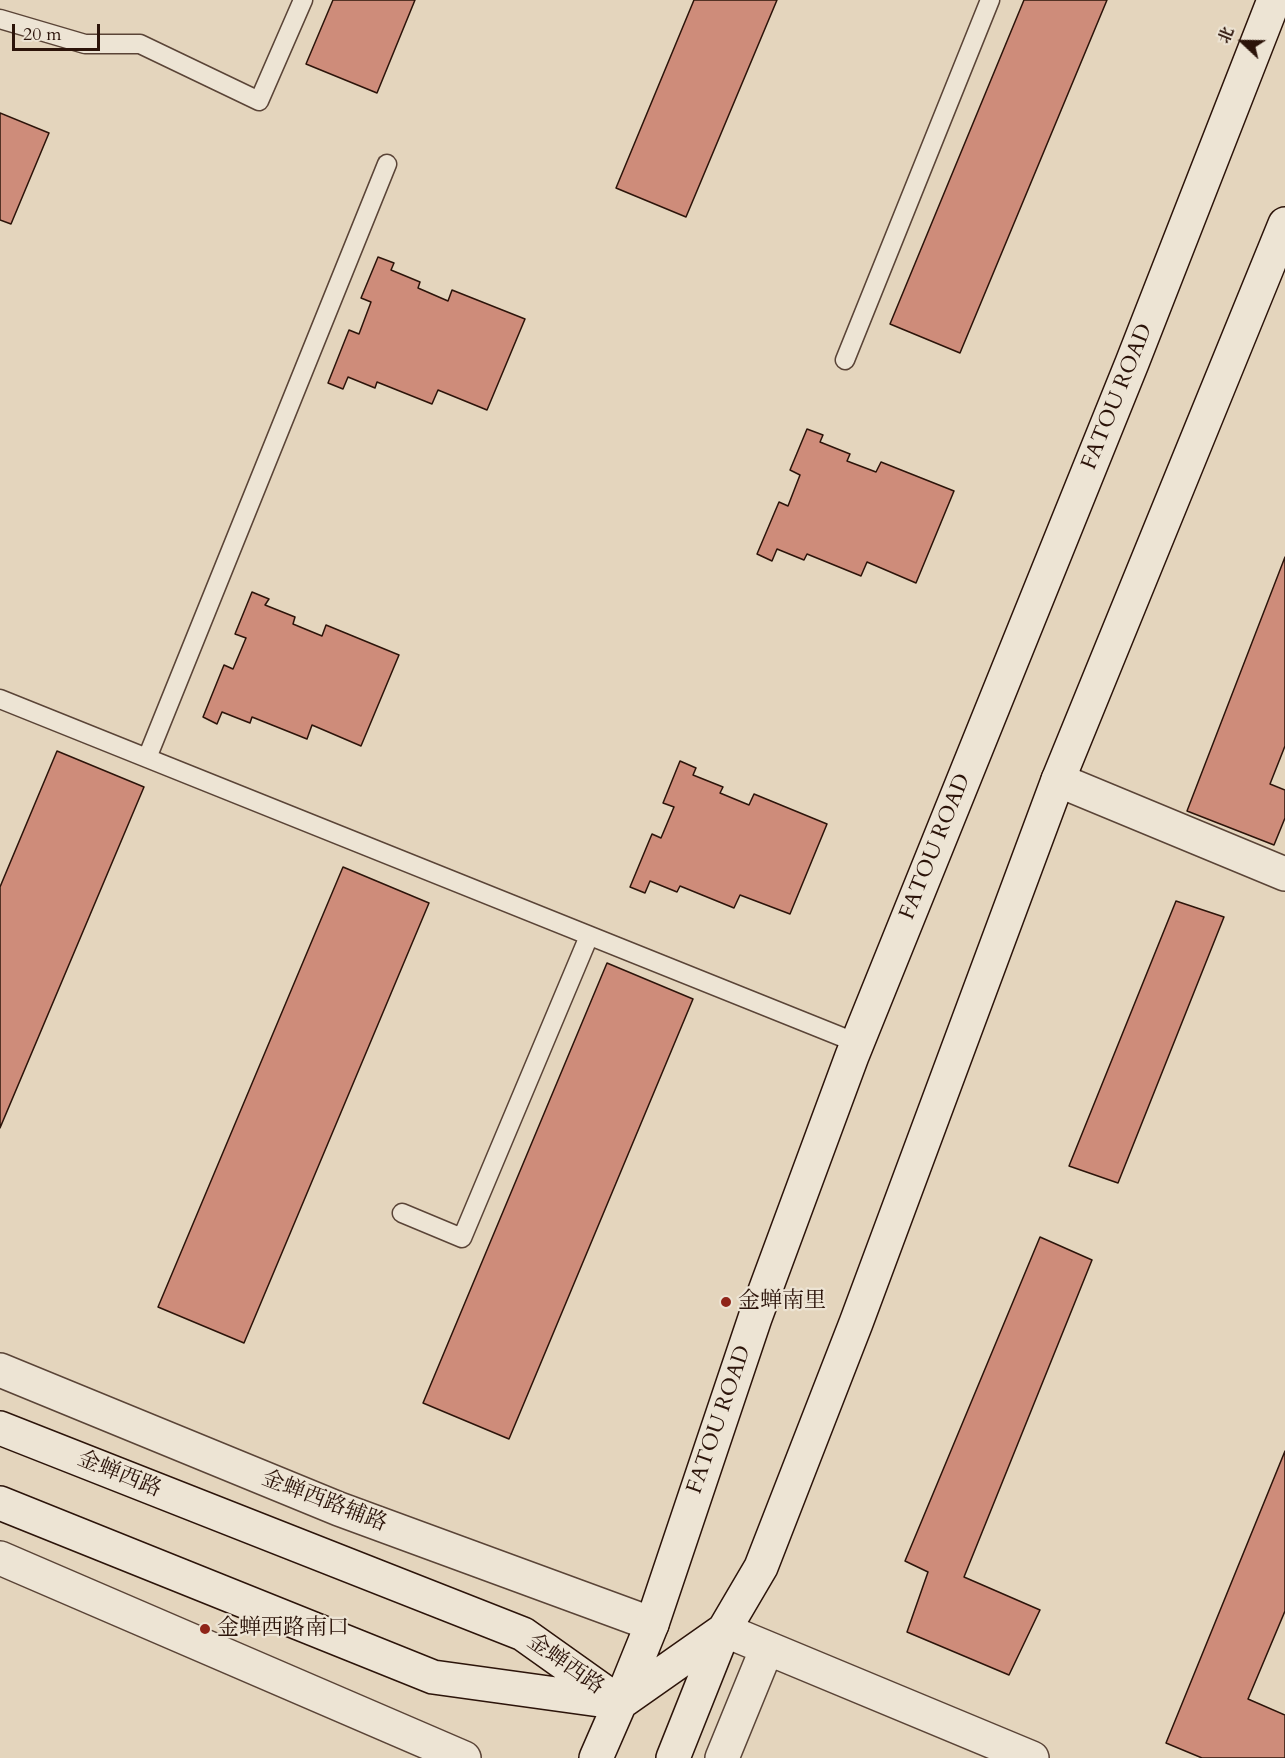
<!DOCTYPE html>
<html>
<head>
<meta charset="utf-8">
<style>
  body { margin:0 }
  #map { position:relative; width:1285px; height:1758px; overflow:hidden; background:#e4d5bd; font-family:Cardo,"Noto Serif SC",serif }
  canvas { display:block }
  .north { position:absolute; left:1213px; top:12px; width:60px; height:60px; -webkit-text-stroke:4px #ede4d4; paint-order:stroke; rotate:292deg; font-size:16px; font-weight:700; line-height:24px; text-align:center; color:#2c140a }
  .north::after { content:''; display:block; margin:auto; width:21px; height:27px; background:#2c140a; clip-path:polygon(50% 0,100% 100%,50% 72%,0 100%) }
  .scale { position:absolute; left:12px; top:24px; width:88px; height:27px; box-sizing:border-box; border:3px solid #2c140a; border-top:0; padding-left:8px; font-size:18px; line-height:21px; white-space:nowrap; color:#2c140a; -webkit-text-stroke:4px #ede4d4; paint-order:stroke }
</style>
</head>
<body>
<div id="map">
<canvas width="1285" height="1758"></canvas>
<div class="north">北</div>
<div class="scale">20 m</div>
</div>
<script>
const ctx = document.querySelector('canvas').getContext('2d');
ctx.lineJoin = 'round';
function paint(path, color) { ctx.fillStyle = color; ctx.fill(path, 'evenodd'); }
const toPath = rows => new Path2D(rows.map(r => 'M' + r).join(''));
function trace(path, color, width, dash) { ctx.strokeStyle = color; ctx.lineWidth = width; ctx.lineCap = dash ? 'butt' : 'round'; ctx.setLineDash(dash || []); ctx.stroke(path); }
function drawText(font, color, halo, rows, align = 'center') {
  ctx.font = font + ' Cardo,"Noto Serif SC",serif'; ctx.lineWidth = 4.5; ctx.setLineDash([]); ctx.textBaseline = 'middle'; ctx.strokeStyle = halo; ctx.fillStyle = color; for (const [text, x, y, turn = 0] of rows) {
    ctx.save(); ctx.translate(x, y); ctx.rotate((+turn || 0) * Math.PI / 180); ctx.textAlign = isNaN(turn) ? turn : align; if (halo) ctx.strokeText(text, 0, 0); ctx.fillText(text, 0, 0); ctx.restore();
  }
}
const building = toPath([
  [333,0,415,0,377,93,306,64,333,0],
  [694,0,777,0,686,217,616,188,694,0],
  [1024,0,1107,0,960,353,890,324,1024,0],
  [0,113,49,133,11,224,0,220,0,113],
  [378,257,394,263,391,270,420,282,418,288,448,301,452,290,525,319,487,410,438,390,432,404,377,382,375,388,348,377,343,389,328,383,349,330,359,334,371,302,361,298,378,257],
  [807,429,823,435,820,442,850,454,847,461,876,472,881,462,954,491,916,583,867,562,861,576,807,554,804,560,777,549,772,561,757,554,779,502,788,506,800,475,790,470,807,429],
  [1285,557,1285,746,1270,784,1285,790,1285,818,1274,845,1187,811,1285,557],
  [252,592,269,599,265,605,295,617,293,624,322,636,326,625,399,655,361,746,312,725,307,739,252,717,250,723,222,712,217,724,203,717,224,665,233,669,246,638,235,634,252,592],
  [57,751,144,787,0,1128,0,887,57,751],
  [680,761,696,768,693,775,723,787,720,793,749,805,754,794,827,824,790,914,740,895,734,908,680,886,677,892,650,881,645,893,630,887,652,834,661,838,674,807,663,803,680,761],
  [343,867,429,903,244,1343,158,1307,343,867],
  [1176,901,1224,917,1118,1183,1069,1166,1176,901],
  [607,963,693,999,509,1439,423,1403,607,963],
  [1040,1237,1092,1260,964,1577,1040,1610,1009,1675,907,1632,928,1572,905,1561,1040,1237],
  [1285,1451,1285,1611,1248,1699,1285,1715,1285,1758,1202,1758,1166,1743,1285,1451]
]);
paint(building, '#ce8c7a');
trace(building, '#2c140a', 1.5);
const service = toPath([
  [0,19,85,44,140,44,259,101,303,0],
  [845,360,990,0],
  [0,699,857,1043],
  [147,758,387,164],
  [402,1213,462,1238,589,936]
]);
const minor = toPath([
  [1058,780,1285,874],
  [724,1630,1032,1758],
  [722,1758,767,1648]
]);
const tertiary = toPath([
  [0,1370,339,1509,652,1624],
  [0,1558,464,1758]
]);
const secondary = toPath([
  [0,1428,523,1634,620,1703],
  [0,1503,433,1677,614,1702],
  [620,1703,724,1630,761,1567,856,1323,1058,780,1285,224],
  [596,1758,620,1703,652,1624,755,1318,852,1056,1132,363,1274,0],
  [673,1758,724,1630]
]);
trace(service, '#5a4437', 21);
trace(minor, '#5a4437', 36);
trace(tertiary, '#5a4437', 36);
trace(secondary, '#2c140a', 36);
trace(service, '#ede4d4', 18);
trace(minor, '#ede4d4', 33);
trace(tertiary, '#ede4d4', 33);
trace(secondary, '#ede4d4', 33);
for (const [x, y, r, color] of [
  [726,1302,6,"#8f2418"],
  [205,1629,6,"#8f2418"]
]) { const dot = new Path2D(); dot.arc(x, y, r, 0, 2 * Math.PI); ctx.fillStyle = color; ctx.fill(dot); trace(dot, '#ede4d4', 2); }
drawText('22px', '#2c140a', '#ede4d4', [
  ["FATOU ROAD",1118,397,-68],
  ["FATOU ROAD",936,847,-68],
  ["FATOU ROAD",720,1420,-71],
  ["金蝉西路",119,1475,22],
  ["金蝉西路辅路",324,1502,21],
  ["金蝉西路",565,1665,35]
]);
drawText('22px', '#2c140a', '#ede4d4', [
  ["金蝉南里",738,1302],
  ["金蝉西路南口",217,1629]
], 'left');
</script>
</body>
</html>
